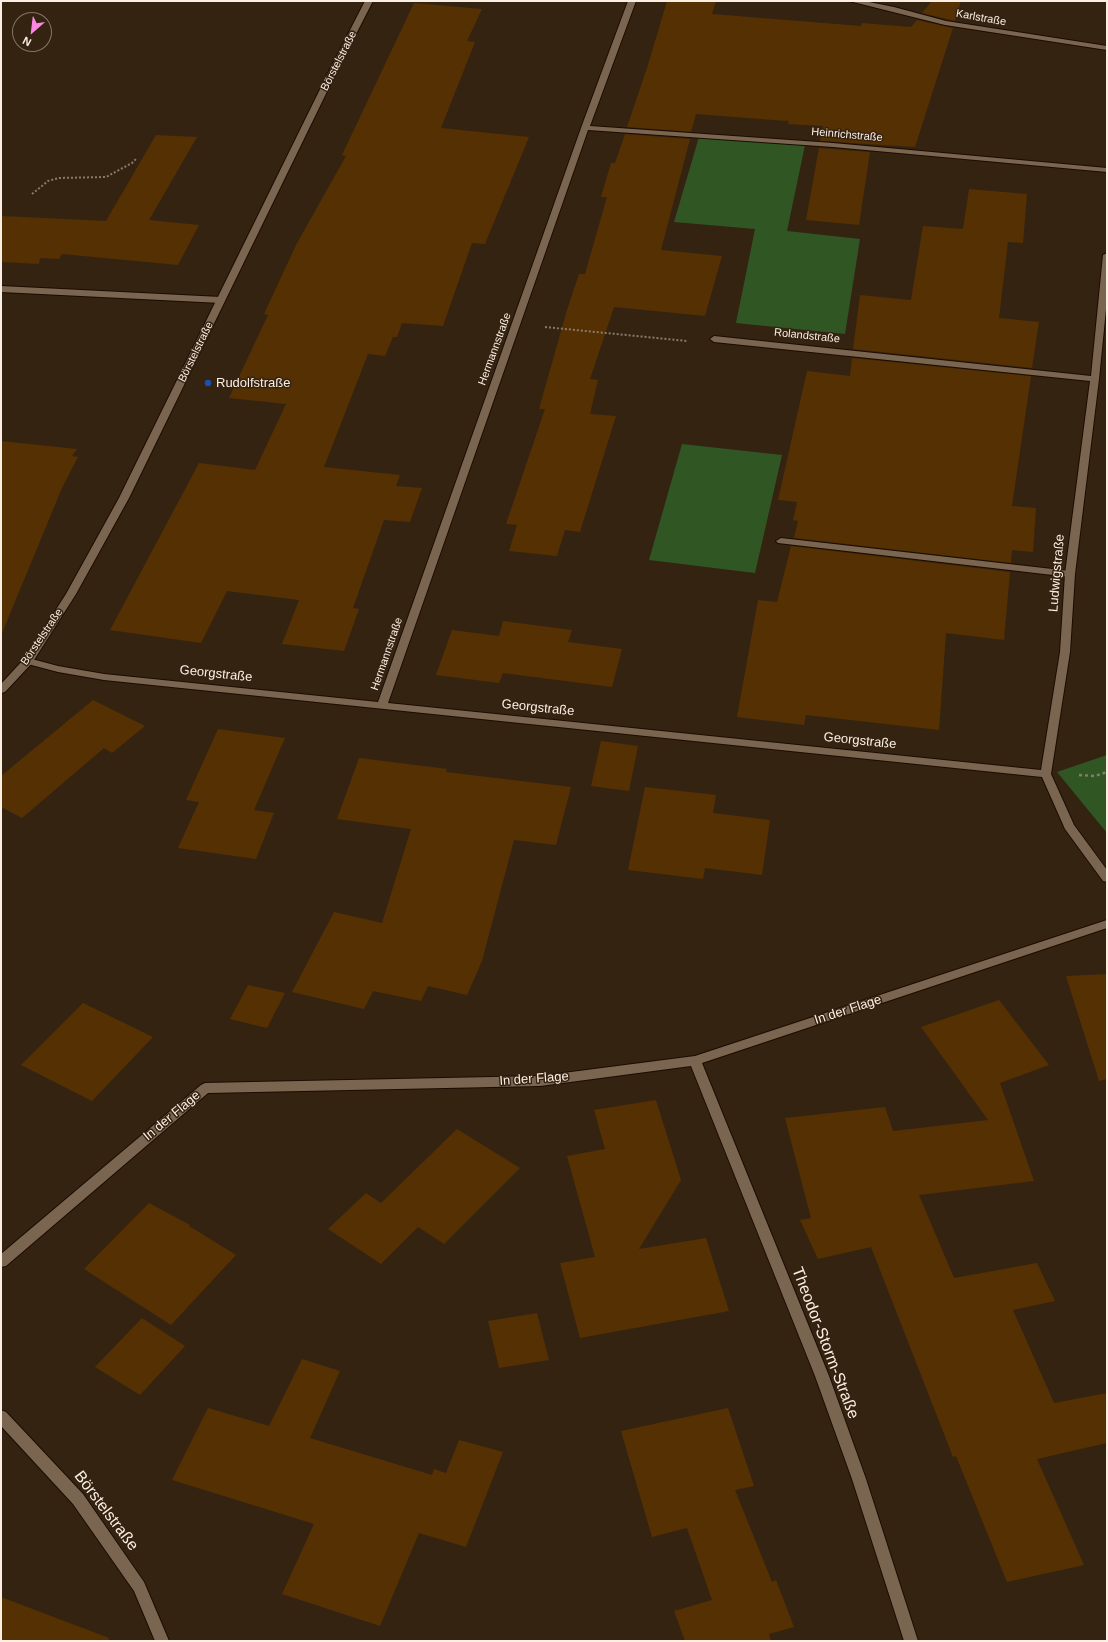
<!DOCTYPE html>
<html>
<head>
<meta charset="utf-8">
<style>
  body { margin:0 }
  #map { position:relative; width:1108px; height:1642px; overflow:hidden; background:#352312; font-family:Arial,sans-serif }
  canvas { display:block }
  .frame { position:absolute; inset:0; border:2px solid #fbefe3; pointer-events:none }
  .north { position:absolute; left:12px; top:12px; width:40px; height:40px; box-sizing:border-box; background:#352312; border:1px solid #847566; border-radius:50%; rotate:208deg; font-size:11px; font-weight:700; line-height:16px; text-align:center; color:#fbefe3 }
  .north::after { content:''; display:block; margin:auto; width:14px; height:18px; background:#fc86e4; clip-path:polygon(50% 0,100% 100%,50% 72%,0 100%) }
</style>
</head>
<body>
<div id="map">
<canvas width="1108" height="1642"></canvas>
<div class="frame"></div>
<div class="north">N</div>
</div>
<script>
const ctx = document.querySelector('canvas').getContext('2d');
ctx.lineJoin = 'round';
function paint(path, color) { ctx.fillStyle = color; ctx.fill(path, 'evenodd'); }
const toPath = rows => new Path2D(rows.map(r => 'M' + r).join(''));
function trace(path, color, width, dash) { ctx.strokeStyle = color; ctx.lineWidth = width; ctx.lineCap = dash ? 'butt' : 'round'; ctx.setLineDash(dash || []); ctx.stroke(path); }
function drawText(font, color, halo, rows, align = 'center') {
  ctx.font = font + ' Arial,sans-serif'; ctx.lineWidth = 3; ctx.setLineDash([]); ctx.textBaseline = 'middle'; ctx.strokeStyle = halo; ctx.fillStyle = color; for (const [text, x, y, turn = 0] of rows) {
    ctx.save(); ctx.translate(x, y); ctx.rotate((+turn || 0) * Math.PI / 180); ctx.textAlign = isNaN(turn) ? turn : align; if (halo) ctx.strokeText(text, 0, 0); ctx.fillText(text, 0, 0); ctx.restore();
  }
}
paint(toPath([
  [699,137,805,145,787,231,860,239,845,334,736,323,755,229,674,222],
  [682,444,782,455,755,573,649,560],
  [1107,755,1107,833,1057,772]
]), '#305723');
paint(toPath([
  [667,1,716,1,712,14,861,26,862,23,911,27,917,20,953,28,915,147,820,141,823,126,788,124,789,121,773,120,696,114,691,132,627,127,647,68],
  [932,1,961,1,955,21,922,13],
  [414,3,482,9,467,41,475,42,441,128,529,137,485,244,472,243,443,326,402,323,397,337,393,337,385,356,368,354,324,467,400,475,396,486,422,488,410,522,384,520,353,608,359,609,344,651,282,644,299,600,227,591,201,643,110,630,199,463,255,470,286,404,229,398,268,315,264,314,296,245,346,156,342,155],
  [625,134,690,139,661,250,722,256,705,316,614,307,590,379,598,380,590,414,616,416,580,532,565,530,557,556,509,551,517,525,506,524,545,409,539,409,567,310,579,274,585,274,607,197,601,197,611,163,615,163],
  [156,135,197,137,149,220,199,225,178,265,62,254,59,259,40,258,39,264,1,262,1,216,106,221],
  [819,148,870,152,859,225,806,220],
  [969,189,1027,194,1023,243,1008,242,999,318,1039,322,1032,368,853,349,860,295,911,300,923,226,963,229],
  [852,358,1031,376,1012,506,1036,508,1033,552,1012,550,1011,563,794,538,798,521,793,520,797,502,778,500,807,371,850,376],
  [1,441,77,449,72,456,78,457,62,488,2,633],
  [791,546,1010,572,1004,640,946,633,939,730,806,715,804,725,737,717,758,600,777,602],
  [503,621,572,630,568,642,622,649,612,687,503,673,499,683,436,675,452,630,499,636],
  [93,700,145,726,112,753,104,748,22,818,1,807,1,776],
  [218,729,285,738,254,810,274,813,256,859,178,848,199,802,186,800],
  [601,741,638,746,629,791,591,786],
  [359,758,447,769,446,772,571,787,556,845,514,840,482,961,467,995,428,986,421,1001,373,991,364,1009,292,992,334,912,382,923,411,829,337,819],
  [645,787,716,795,713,813,770,820,762,875,705,868,703,879,628,870],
  [1107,974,1107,1079,1099,1081,1066,976],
  [248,985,285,993,267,1028,230,1019],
  [999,1000,1049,1065,1000,1083,1034,1181,919,1195,954,1278,1037,1263,1055,1301,1013,1310,1054,1403,1107,1393,1107,1443,1037,1459,1084,1565,1007,1582,956,1456,953,1457,871,1247,818,1259,800,1220,811,1218,785,1118,885,1107,893,1131,988,1120,921,1027],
  [83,1003,153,1037,92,1101,21,1065],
  [656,1100,681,1180,639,1249,706,1238,729,1311,580,1338,560,1263,595,1257,567,1156,605,1149,594,1110],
  [457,1129,520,1168,444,1244,418,1227,381,1264,328,1229,366,1193,381,1203],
  [149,1203,190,1225,189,1226,236,1255,171,1325,84,1269],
  [537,1313,549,1360,499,1368,488,1321],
  [142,1318,185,1346,140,1395,95,1367],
  [302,1359,340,1371,310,1438,432,1475,434,1469,446,1473,459,1440,503,1452,466,1547,419,1533,380,1626,282,1594,314,1524,172,1480,208,1408,269,1426],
  [728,1408,754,1486,735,1490,772,1582,776,1580,794,1627,769,1634,771,1641,685,1641,674,1611,712,1600,687,1528,652,1537,621,1431],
  [1,1597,109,1638,108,1641,1,1641]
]), '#553003');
const service = toPath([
  [781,538,1070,571,1075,574,1070,577,778,543,776,541,781,538]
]);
const minor = toPath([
  [628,1,636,1,590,126,833,143,1107,168,1107,172,833,147,588,130,388,703,1041,770,1060,652,1065,574,1090,381,714,342,710,339,714,336,1091,376,1103,255,1107,253,1107,299,1099,379,1075,574,1070,652,1051,774,1074,825,1107,870,1107,882,1103,881,1065,829,1042,777,104,680,58,672,24,663,23,661,28,658,58,666,104,674,378,702,581,128,628,1],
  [849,1,864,1,894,7,946,21,1107,46,1107,50,945,25,849,1],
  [1,286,221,297,225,300,221,303,1,292,1,286],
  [1107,920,1107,928,702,1063,829,1376,866,1479,918,1641,904,1641,852,1479,815,1376,691,1066,540,1086,208,1093,6,1266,1,1267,1,1254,201,1085,205,1083,540,1076,695,1056,1107,920]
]);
const tertiary = toPath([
  [365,1,373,1,338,69,129,498,76,594,32,663,5,692,1,693,1,684,24,659,66,594,119,498,330,69,365,1],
  [1,1410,6,1412,83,1494,144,1582,169,1641,155,1641,134,1591,73,1504,1,1426,1,1410]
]);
trace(service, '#1c0c00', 2);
trace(minor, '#1c0c00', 2);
trace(tertiary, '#1c0c00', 2);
trace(toPath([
  [32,194,48,181,59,178,106,177,132,163,137,158],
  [545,327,687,341]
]), '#8a7a6b', 2, [2, 2]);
trace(toPath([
  [1079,775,1095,776,1107,772]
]), '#8a7a6b', 2.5, [3, 3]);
paint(service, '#7a6551');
paint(minor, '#7a6551');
paint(tertiary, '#7a6551');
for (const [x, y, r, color] of [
  [208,383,4,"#1a4fb4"]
]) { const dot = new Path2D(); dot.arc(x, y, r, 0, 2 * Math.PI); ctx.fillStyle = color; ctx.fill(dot); trace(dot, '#352312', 1.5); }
drawText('11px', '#fbefe3', '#352312', [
  ["Karlstraße",981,18,10],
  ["Börstelstraße",339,61,-63],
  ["Heinrichstraße",847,135,5],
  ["Rolandstraße",807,336,6],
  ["Hermannstraße",495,349,-70],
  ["Börstelstraße",196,352,-64],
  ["Börstelstraße",42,637,-56],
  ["Hermannstraße",387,654,-71]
]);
drawText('13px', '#fbefe3', '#352312', [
  ["Rudolfstraße",216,383]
], 'left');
drawText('13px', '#fbefe3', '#352312', [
  ["Ludwigstraße",1057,573,-85],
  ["Georgstraße",216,674,6],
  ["Georgstraße",538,708,6],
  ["Georgstraße",860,741,6],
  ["In der Flage",848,1010,-18],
  ["In der Flage",534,1079,-4],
  ["In der Flage",172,1116,-40]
]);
drawText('16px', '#fbefe3', '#352312', [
  ["Theodor-Storm-Straße",825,1343,69],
  ["Börstelstraße",106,1511,53]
]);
</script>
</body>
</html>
